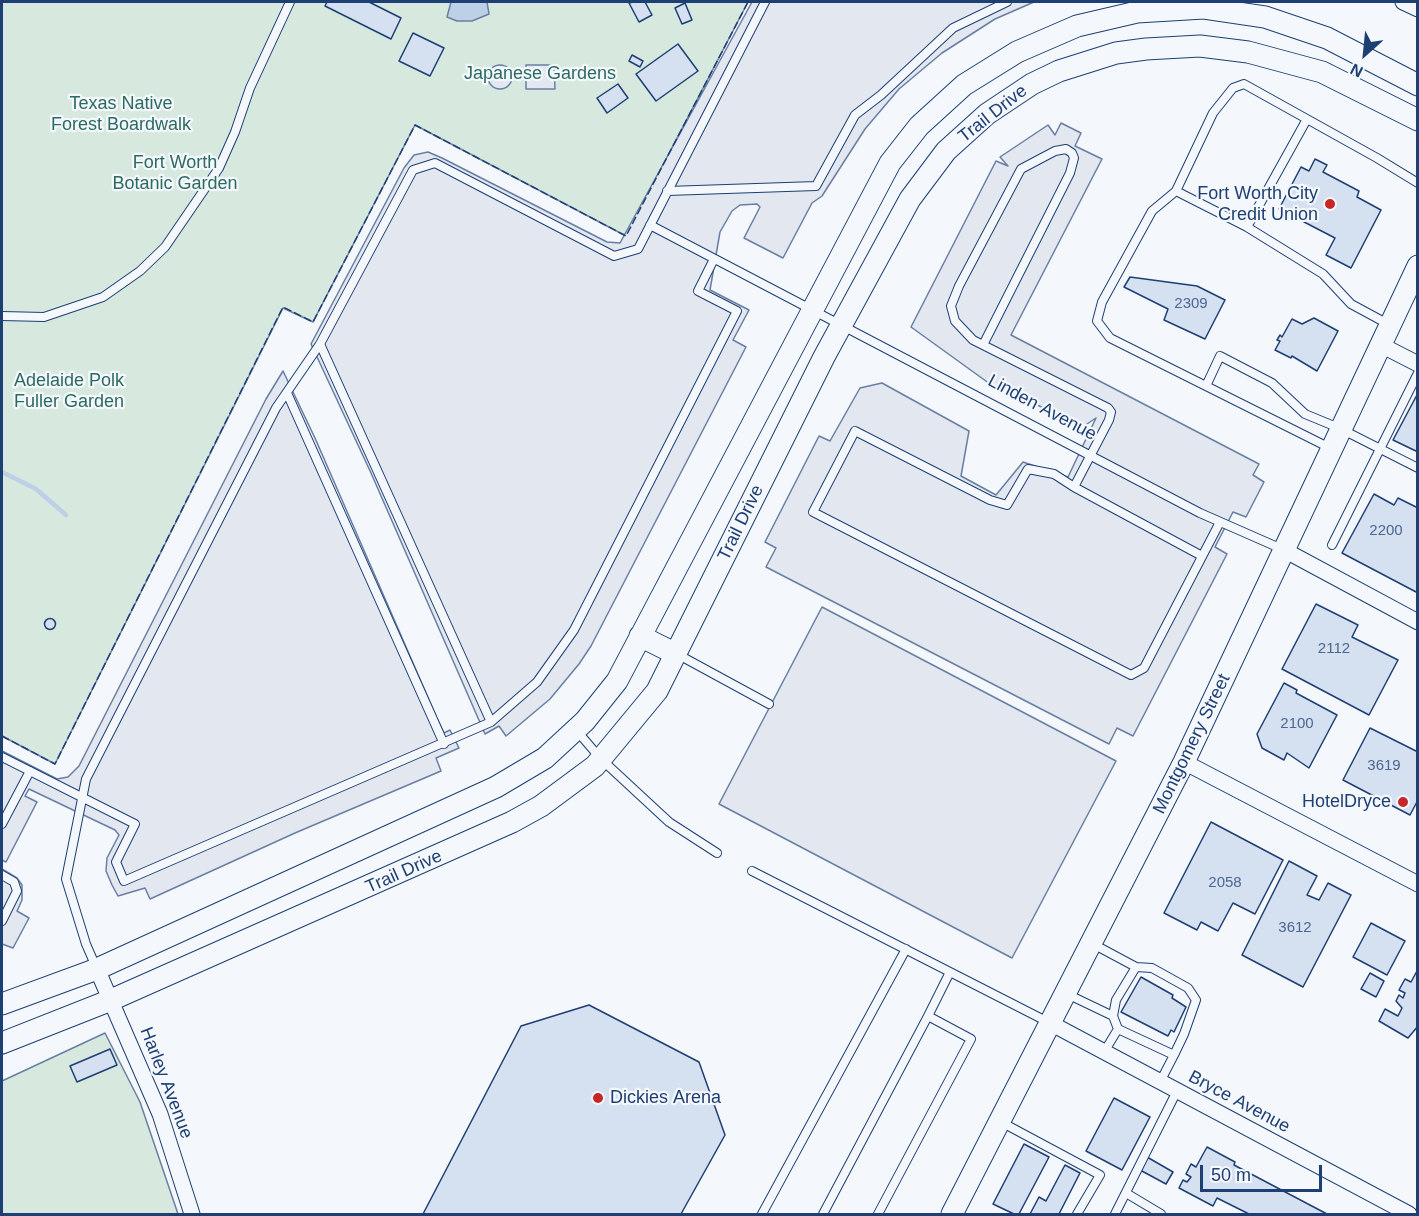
<!DOCTYPE html>
<html>
<head>
<meta charset="utf-8">
<style>
  body { margin:0 }
  #map { position:relative; width:1419px; height:1216px; overflow:hidden; background:#f4f7fb; font-family:Arial,sans-serif }
  canvas { display:block }
  .frame { position:absolute; inset:0; border:3px solid #1d3f73; pointer-events:none }
  .north { position:absolute; left:1335px; top:24px; width:60px; height:60px; -webkit-text-stroke:4px #f4f7fb; paint-order:stroke; rotate:207deg; font-size:16px; font-weight:700; line-height:24px; text-align:center; color:#1d3f73 }
  .north::after { content:''; display:block; margin:auto; width:21px; height:27px; background:#1d3f73; clip-path:polygon(50% 0,100% 100%,50% 72%,0 100%) }
  .scale { position:absolute; left:1200px; top:1165px; width:122px; height:27px; box-sizing:border-box; border:3px solid #1d3f73; border-top:0; padding-left:8px; font-size:18px; line-height:21px; white-space:nowrap; color:#1d3f73; -webkit-text-stroke:4px #f4f7fb; paint-order:stroke }
</style>
</head>
<body>
<div id="map">
<canvas width="1419" height="1216"></canvas>
<div class="frame"></div>
<div class="north">N</div>
<div class="scale">50 m</div>
</div>
<script>
const ctx = document.querySelector('canvas').getContext('2d');
ctx.lineJoin = 'round';
function paint(path, color) { ctx.fillStyle = color; ctx.fill(path, 'evenodd'); }
const toPath = rows => new Path2D(rows.map(r => 'M' + r).join(''));
function trace(path, color, width, dash) { ctx.strokeStyle = color; ctx.lineWidth = width; ctx.lineCap = dash ? 'butt' : 'round'; ctx.setLineDash(dash || []); ctx.stroke(path); }
function drawText(font, color, halo, rows, align = 'center') {
  ctx.font = font + ' Arial,sans-serif'; ctx.lineWidth = 4.5; ctx.setLineDash([]); ctx.textBaseline = 'middle'; ctx.strokeStyle = halo; ctx.fillStyle = color; for (const [text, x, y, turn = 0] of rows) {
    ctx.save(); ctx.translate(x, y); ctx.rotate((+turn || 0) * Math.PI / 180); ctx.textAlign = isNaN(turn) ? turn : align; if (halo) ctx.strokeText(text, 0, 0); ctx.fillText(text, 0, 0); ctx.restore();
  }
}
const green = toPath([
  [2,2,748,2,626,236,415,125,313,322,283,308,55,764,2,736,2,2],
  [105,1033,140,1102,178,1214,2,1214,2,1081,105,1033]
]);
paint(green, '#d7e8df');
trace(green, '#687fa3', 1.5);
const parking = toPath([
  [752,2,1034,2,995,19,942,53,899,89,865,129,822,196,812,203,783,258,744,238,760,207,757,204,740,205,732,211,720,232,710,290,749,310,733,340,746,347,591,646,579,664,550,699,506,736,499,726,485,734,371,473,311,344,404,168,414,155,428,152,442,158,607,242,620,243,752,2],
  '488 77a12 12 0 1 1 24 0a12 12 0 1 1-24 0Z',
  [526,65,554,65,555,89,526,89,526,65],
  [1061,123,1081,133,1075,146,1102,159,1011,335,1259,464,1253,475,1264,482,1246,517,1233,512,1215,547,1227,554,1133,736,1117,728,1109,744,766,567,776,548,765,542,819,436,830,441,860,388,882,383,969,431,961,476,996,495,1023,462,1068,477,1096,418,1084,426,990,384,911,327,996,161,1008,166,1000,157,1048,125,1055,135,1061,123],
  [283,371,315,438,437,718,444,733,450,730,459,748,436,758,441,771,295,833,150,899,145,888,118,896,112,885,106,871,107,858,119,835,115,830,29,789,25,796,37,802,6,862,2,860,2,751,57,779,68,777,79,766,266,399,283,371],
  [822,607,1116,761,1012,958,719,804,822,607],
  [2,869,17,878,22,885,22,900,17,911,29,918,13,948,2,944,2,869]
]);
paint(parking, '#e3e8f0');
trace(parking, '#687fa3', 1.5);
const water = toPath([
  [451,2,487,2,489,14,472,21,457,21,447,17,451,2]
]);
paint(water, '#bed0e5');
trace(water, '#687fa3', 1.5);
trace(toPath([
  [2,472,36,489,66,515]
]), '#bed0e5', 4.5);
const building = toPath([
  [327,2,369,2,401,18,391,39,325,6,327,2],
  [633,2,645,2,652,15,639,22,629,3,633,2],
  [685,3,692,20,682,24,675,8,685,3],
  [413,33,444,48,430,76,399,61,413,33],
  [678,44,698,71,656,101,636,74,678,44],
  [632,55,643,61,640,67,629,61,632,55],
  [618,84,628,98,607,113,597,98,618,84],
  [1315,159,1327,165,1323,172,1359,191,1357,197,1381,210,1351,268,1326,255,1335,238,1279,209,1301,167,1309,171,1315,159],
  [1130,277,1197,286,1225,300,1205,339,1164,320,1168,309,1124,287,1130,277],
  [1314,318,1338,331,1317,371,1292,356,1291,358,1275,350,1280,341,1277,340,1280,335,1282,337,1292,319,1302,324,1314,318],
  [1418,393,1418,452,1393,440,1418,393],
  [1374,494,1394,505,1398,498,1418,508,1418,593,1342,553,1374,494],
  [1316,604,1358,625,1352,637,1398,660,1369,715,1282,669,1316,604],
  '44.5 624a5.5 5.5 0 1 1 11 0a5.5 5.5 0 1 1-11 0Z',
  [1284,683,1297,690,1296,693,1337,715,1309,768,1287,753,1284,760,1262,748,1257,734,1284,683],
  [1370,728,1418,752,1418,800,1410,815,1343,780,1370,728],
  [1211,822,1283,860,1255,914,1233,903,1218,931,1201,922,1197,930,1164,913,1211,822],
  [1289,861,1317,876,1307,895,1319,900,1328,883,1351,895,1303,987,1242,955,1289,861],
  [1371,923,1405,941,1387,975,1353,957,1371,923],
  [1417,971,1418,1026,1408,1038,1379,1021,1385,1009,1398,1016,1402,1008,1396,1001,1399,995,1403,998,1405,993,1399,990,1405,979,1411,982,1417,971],
  [1370,973,1384,981,1376,997,1361,989,1370,973],
  [1141,977,1173,995,1172,998,1186,1007,1174,1032,1171,1030,1168,1036,1121,1012,1141,977],
  [589,1005,699,1062,725,1135,681,1214,423,1214,521,1026,589,1005],
  [110,1049,117,1065,77,1082,70,1066,110,1049],
  [1114,1098,1150,1117,1122,1170,1086,1151,1114,1098],
  [1024,1144,1049,1157,1019,1214,1014,1214,993,1204,1024,1144],
  [1207,1147,1235,1162,1234,1165,1327,1214,1249,1214,1217,1198,1213,1206,1179,1188,1183,1180,1187,1182,1191,1177,1186,1174,1191,1164,1196,1167,1207,1147],
  [1147,1157,1173,1172,1166,1184,1140,1170,1147,1157],
  [1065,1165,1080,1173,1059,1214,1030,1214,1039,1197,1046,1201,1065,1165]
]);
paint(building, '#d5e0f0');
trace(building, '#1d3f73', 1.5);
const lane = toPath([
  [667,191,816,186,855,115,881,95,953,28,1007,2],
  [1176,191,1152,211,1102,302,1097,321,1110,338,1330,448],
  [650,225,1200,513,1282,549],
  [1247,227,1307,119],
  [2,316,44,317,103,297,140,271,165,247,219,168,235,132,250,88,290,2],
  [1388,324,1351,304,1323,274,1247,227,1176,191,1213,113,1233,88,1244,84,1377,158,1418,183],
  [320,344,491,722],
  [983,345,1070,173,1074,158,1072,153,1066,149,1055,151,1021,169,959,286,951,306,955,321,973,340,983,345,1108,408,1111,412,1109,420,1074,487,1202,556],
  [1206,386,1220,356,1272,383,1305,414,1339,428,1418,468],
  [287,393,444,744],
  [1074,487,1054,474,1028,469,1007,505,990,500,855,431,813,512,1131,675,1144,668,1220,522],
  [1332,545,1418,373],
  [677,654,769,704],
  [577,731,601,759,669,822,717,853],
  [2,757,135,824,116,862,124,881,491,722,537,682,574,630,737,311,698,291,714,259],
  [2,824,30,771],
  [752,871,1050,1023],
  [2,875,14,882,17,891,2,921],
  [1093,944,1136,967],
  [96,967,86,944,66,879,86,779,276,408,320,344,413,170,435,163,614,256,638,249,765,2],
  [1067,994,1113,1016],
  [1104,1052,1118,1029],
  [1160,1082,1174,1055,1184,1034,1196,1000,1188,988,1152,968,1136,967,1116,1000,1113,1016,1118,1029,1174,1055],
  [1001,1122,1100,1175,1077,1214],
  [1126,1193,1161,1214],
  [762,1214,906,949],
  [823,1214,928,1016],
  [878,1214,971,1039,928,1016,950,972],
  [1115,1214,1177,1091]
]);
const street = toPath([
  [1403,2,1418,9],
  [1379,344,1418,364],
  [1286,551,1418,622],
  [1184,762,1418,884],
  [97,969,160,1114,192,1214],
  [1052,1024,1409,1214]
]);
const secondary = toPath([
  [640,636,676,654],
  [2,1004,97,969,496,787,545,758,585,721,617,681,890,163,919,126,964,85,1017,52,1077,26,1137,12,1204,8,1265,17,1327,38,1418,85],
  [2,1043,111,1000,512,822,541,806,595,766,657,691,824,357,910,199,946,151,987,114,1032,84,1059,71,1116,53,1146,49,1200,46,1248,52,1322,72,1418,120],
  [952,1214,1184,762,1418,266]
]);
trace(lane, '#1d3f73', 10);
trace(street, '#1d3f73', 17);
trace(secondary, '#1d3f73', 23);
trace(lane, '#f4f7fb', 8);
trace(street, '#f4f7fb', 15);
trace(secondary, '#f4f7fb', 21);
trace(toPath([
  [2,736,55,764,283,307,313,322,415,125,626,236,748,2]
]), '#1d3f73', 1.5, [8, 3]);
for (const [x, y, r, color] of [
  [1330,204,6,"#c62828"],
  [1403,802,6,"#c62828"],
  [598,1098,6,"#c62828"]
]) { const dot = new Path2D(); dot.arc(x, y, r, 0, 2 * Math.PI); ctx.fillStyle = color; ctx.fill(dot); trace(dot, '#f4f7fb', 2); }
drawText('15px', '#4b6792', null, [
  ["2309",1191,304],
  ["2200",1386,531],
  ["2112",1334,649],
  ["2100",1297,724],
  ["3619",1384,766],
  ["2058",1225,883],
  ["3612",1295,928]
]);
drawText('18px', '#2c6c60', '#f4f7fb', [
  ["Japanese Gardens",540,74],
  ["Texas Native",121,104],
  ["Forest Boardwalk",121,125],
  ["Fort Worth",175,163],
  ["Botanic Garden",175,184],
  ["Adelaide Polk",69,381],
  ["Fuller Garden",69,402]
]);
drawText('18px', '#1d3f73', '#f4f7fb', [
  ["Trail Drive",993,114,-38],
  ["Linden Avenue",1042,408,28],
  ["Trail Drive",741,523,-64],
  ["Montgomery Street",1192,744,-64],
  ["Trail Drive",404,872,-24],
  ["Harley Avenue",166,1083,69],
  ["Bryce Avenue",1239,1102,28]
]);
drawText('18px', '#1d3f73', '#f4f7fb', [
  ["Fort Worth City",1318,194],
  ["Credit Union",1318,215],
  ["HotelDryce",1391,802],
  ["Dickies Arena",610,1098,"left"]
], 'right');
</script>
</body>
</html>
